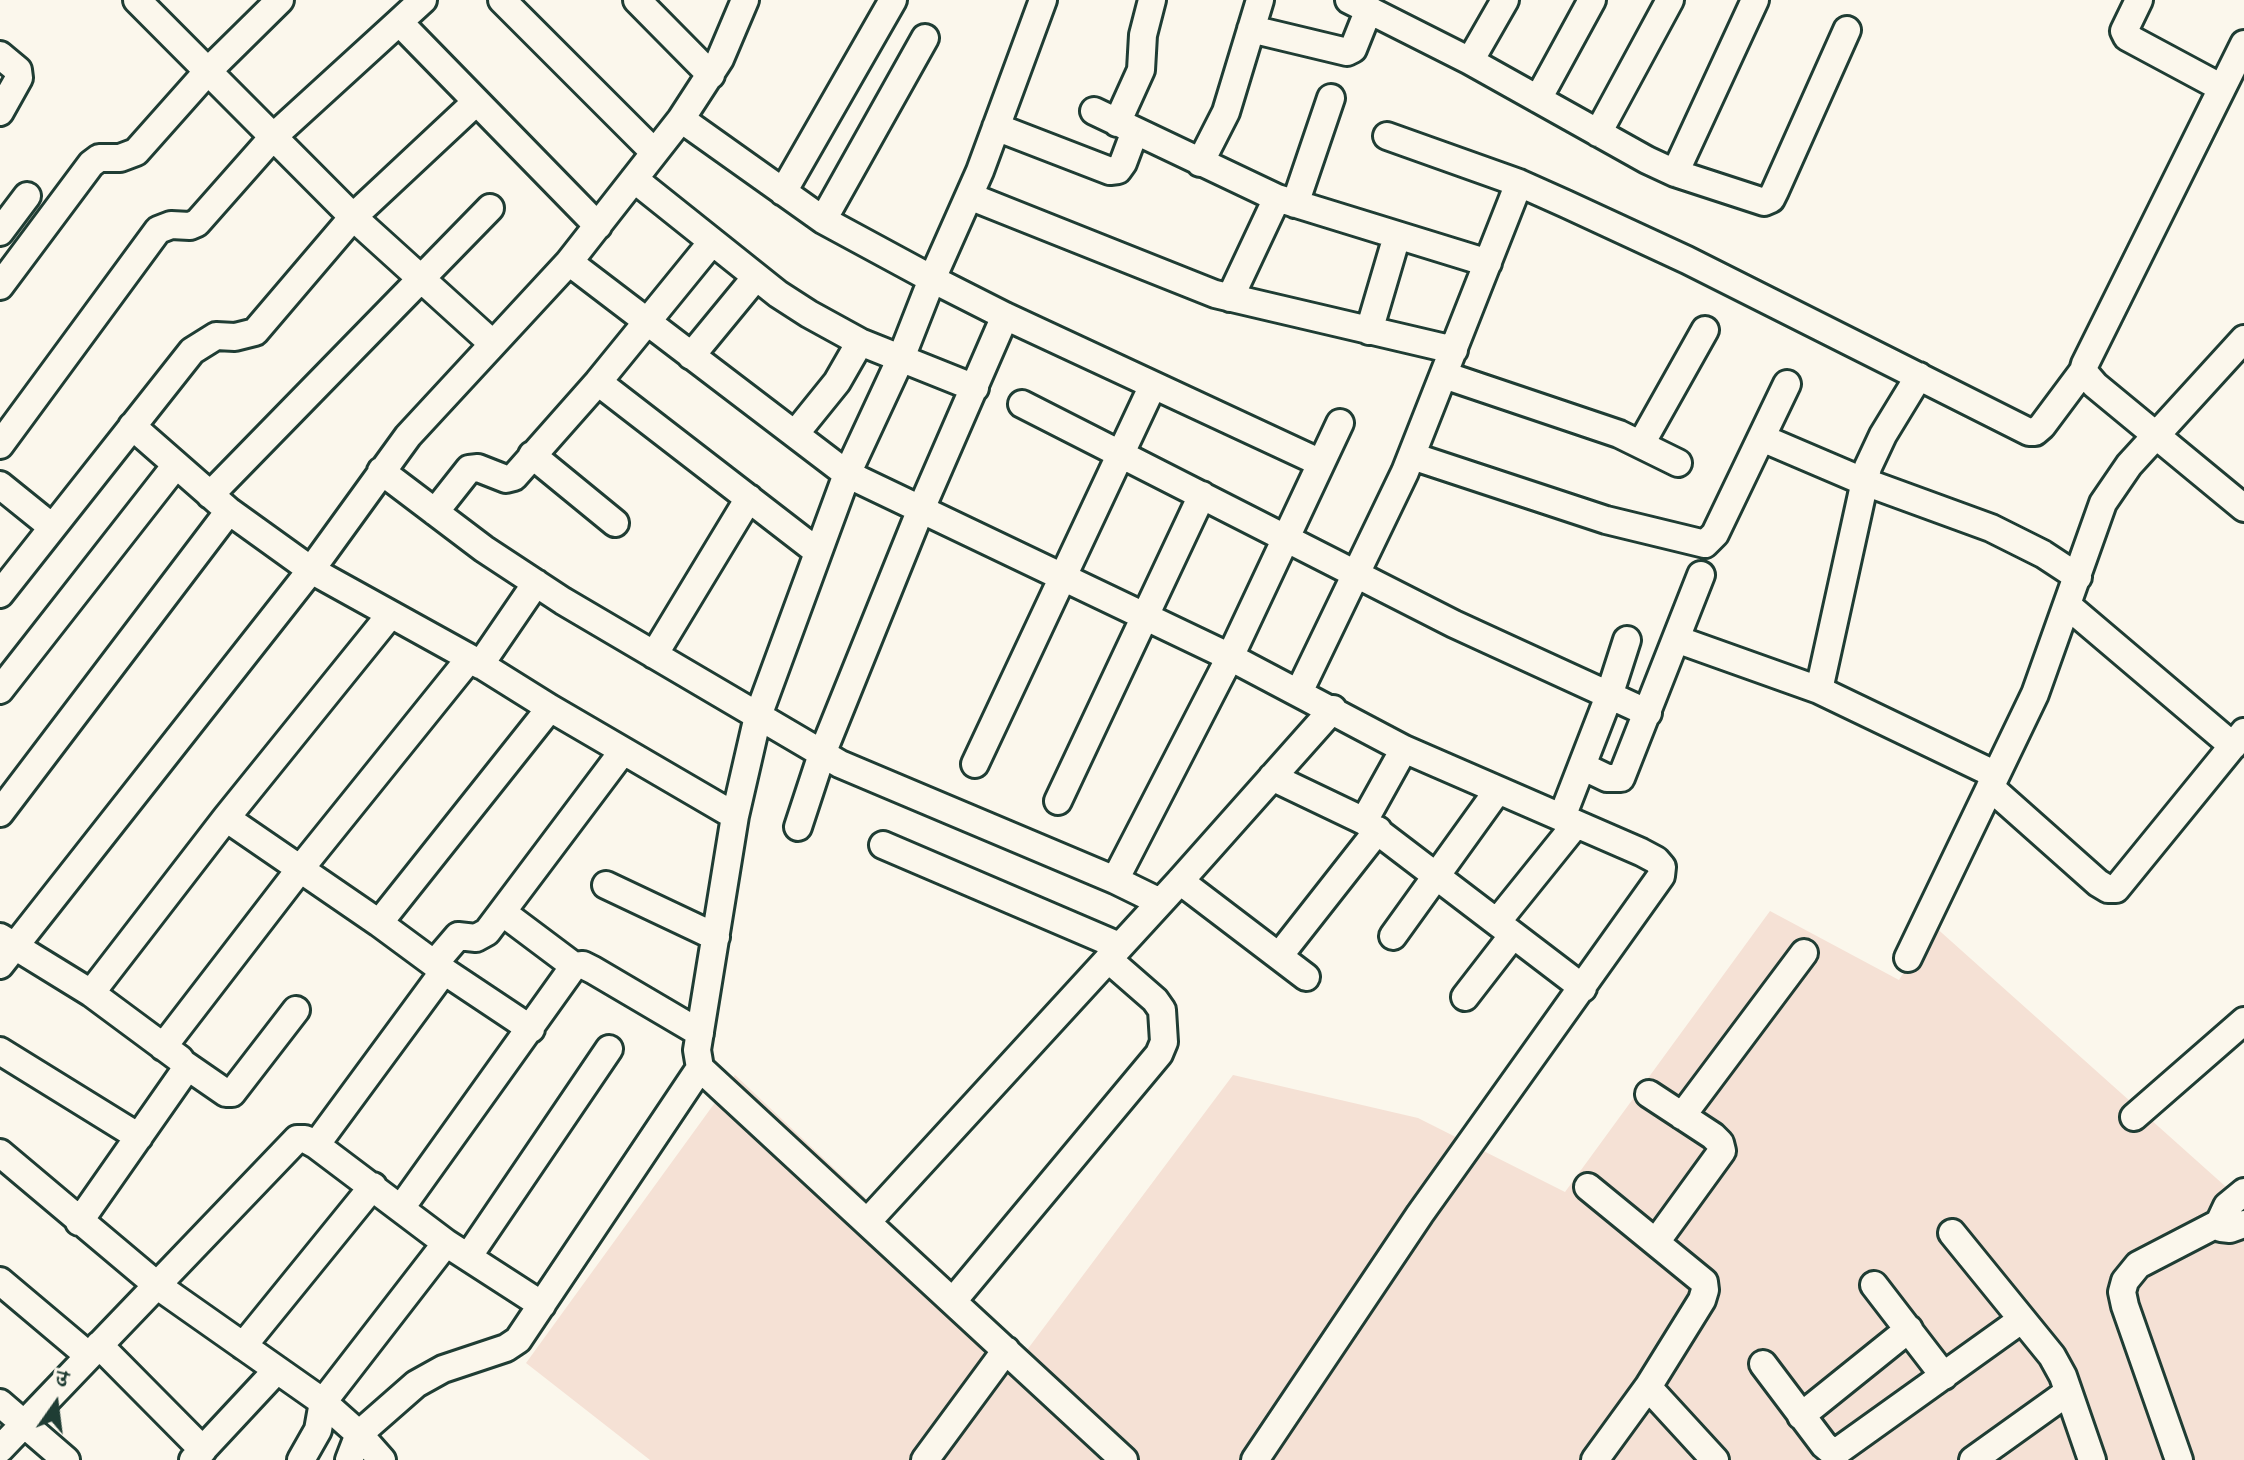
<!DOCTYPE html>
<html>
<head>
<meta charset="utf-8">
<style>
  body { margin:0 }
  #map { position:relative; width:2244px; height:1460px; overflow:hidden; background:#fbf7ec; font-family:Dekko,"Playpen Sans Deva",sans-serif }
  canvas { display:block }
  .north { position:absolute; left:16px; top:1364px; width:80px; height:80px; -webkit-text-stroke:6px #fbf7ec; paint-order:stroke; rotate:14deg; font-size:22px; font-weight:700; line-height:32px; text-align:center; color:#1f3d34 }
  .north::after { content:''; display:block; margin:auto; width:28px; height:36px; background:#1f3d34; clip-path:polygon(50% 0,100% 100%,50% 72%,0 100%) }
</style>
</head>
<body>
<div id="map">
<canvas width="2244" height="1460"></canvas>
<div class="north">उ</div>
</div>
<script>
const ctx = document.querySelector('canvas').getContext('2d');
ctx.lineJoin = 'round';
function paint(path, color) { ctx.fillStyle = color; ctx.fill(path, 'evenodd'); }
const toPath = rows => new Path2D(rows.map(r => 'M' + r).join(''));
function trace(path, color, width, dash) { ctx.strokeStyle = color; ctx.lineWidth = width; ctx.lineCap = dash ? 'butt' : 'round'; ctx.setLineDash(dash || []); ctx.stroke(path); }
paint(toPath([
  [1770,911,1899,980,1933,925,2244,1203,2244,1460,650,1460,526,1363,735,1075,1027,1350,1233,1075,1418,1118,1565,1192]
]), '#f5e1d5');
const minor = toPath([
  [137,0,353,217,492,343],
  [502,0,654,152],
  [637,0,711,75],
  [1043,0,980,171,932,279,1005,316,1321,463],
  [1349,0,1470,61,1647,160,1675,173,1764,202,1771,199,1775,191,1847,30],
  [2139,0,2124,31,2127,37,2222,88],
  [399,22,423,0],
  [1251,29,1347,52,1353,49,1369,9],
  [2244,44,2085,364,2083,371,2095,385,2244,508],
  [0,55,18,70,19,78,0,112],
  [1470,61,1505,0],
  [1538,99,1592,0],
  [1094,111,1277,198,1488,263],
  [1117,123,1141,70,1143,35,1152,0],
  [996,127,1110,171,1118,170,1123,163,1135,131],
  [1598,133,1670,0],
  [1387,136,1519,183,1566,204,1687,260,2029,432,2035,432,2042,426,2083,371],
  [1200,163,1226,112,1260,0],
  [1675,173,1755,0],
  [634,179,778,294,809,314,860,342,975,388],
  [783,192,893,0],
  [969,196,1215,294,1454,350],
  [1295,204,1331,98],
  [823,220,925,38],
  [0,232,27,196],
  [569,262,847,474,758,716,735,816],
  [0,286,91,164,99,158,120,158,136,152,208,71,280,0],
  [1230,298,1277,198],
  [1369,331,1397,236],
  [691,356,756,277],
  [1444,375,1619,434,1678,463],
  [598,382,818,552],
  [1022,404,1454,624,1648,713],
  [132,426,229,511,311,570,470,658,550,708,735,816,697,1050,700,1068,1124,1460],
  [795,434,837,382,860,342],
  [1762,438,1865,482,1991,528,2043,554,2078,577],
  [1641,444,1705,330],
  [0,445,158,230,171,225,190,226,197,223,273,137,399,22,598,226],
  [532,455,615,523],
  [1412,456,1606,520,1705,544,1715,534,1787,384],
  [381,471,484,549,563,601,840,764,1115,880,1230,657,847,474,901,358,932,279,823,220,681,119],
  [0,485,52,527],
  [210,495,490,208],
  [435,512,469,469,478,468,506,479,514,477,598,382,712,242],
  [0,594,192,351,216,336,235,337,255,332,353,217,476,102],
  [2067,605,2233,746],
  [1676,639,1819,690,1996,775],
  [654,655,749,498],
  [480,665,536,583],
  [0,690,176,465],
  [1819,690,1868,467,1883,435,1919,376],
  [1299,692,1405,472,1519,183],
  [975,764,1153,385],
  [1582,766,1607,778,1621,778,1701,575],
  [1272,777,1364,821,1583,988],
  [1990,787,2098,883,2108,889,2116,889,2244,732],
  [1058,801,1202,495],
  [0,813,229,511],
  [1562,817,1609,696,1627,640],
  [226,818,379,923,444,971,531,1029],
  [1364,821,1404,749],
  [798,827,822,754,921,509,1005,316],
  [883,845,1119,946],
  [1115,880,1160,902],
  [1180,881,1306,977],
  [606,885,716,937],
  [502,912,574,966],
  [1497,922,1576,824],
  [379,923,550,708],
  [1393,936,1498,790],
  [0,937,91,993,180,1059,186,1069,79,1222],
  [1279,956,1378,830],
  [1908,958,2035,694,2103,503,2129,465,2244,339],
  [434,964,458,936,476,938,487,932,623,751],
  [0,965,311,570,408,436,569,262,681,119,720,59,745,0],
  [91,993,226,818,390,615],
  [1465,997,1513,935],
  [163,1047,300,869,470,658],
  [0,1051,139,1137],
  [184,1064,226,1093,232,1093,296,1010],
  [1649,1094,1713,1136,1720,1143,1722,1151,1656,1242],
  [1682,1116,1804,953],
  [2134,1117,2244,1021],
  [316,1145,444,971],
  [0,1153,158,1286,323,1402,359,1434,382,1460],
  [1588,1187,1704,1282,1705,1290,1702,1300,1648,1387],
  [2244,1192,2227,1206,2219,1223,2221,1228,2230,1229,2244,1224],
  [401,1208,574,966,583,965,593,970,700,1033],
  [868,1221,1180,881,1333,709],
  [1952,1233,2052,1356,2063,1376,2092,1460],
  [468,1257,609,1049],
  [0,1281,89,1356],
  [1874,1285,1944,1376],
  [953,1301,1159,1054,1164,1042,1162,1010,1155,1000,1108,959],
  [99,1345,203,1450],
  [243,1346,373,1186],
  [1763,1364,1824,1445,1830,1450,1838,1451,2021,1320],
  [0,1403,66,1460],
  [1801,1416,1909,1329],
  [0,1449,297,1139,305,1139,316,1145,446,1243,542,1305],
  [193,1460,276,1371],
  [301,1460,318,1430,323,1402,446,1243],
  [349,1460,359,1434,416,1384,443,1369,506,1348,518,1340,700,1068],
  [925,1460,1006,1350],
  [1255,1460,1420,1214,1661,876,1662,867,1656,860,1641,852,1404,749,1230,657,1340,423],
  [1595,1460,1648,1387,1715,1460],
  [1973,1460,2068,1392],
  [2179,1460,2125,1306,2122,1292,2125,1281,2138,1265,2219,1223]
]);
trace(minor, '#1f3d34', 32);
trace(minor, '#fbf7ec', 26);
</script>
</body>
</html>
